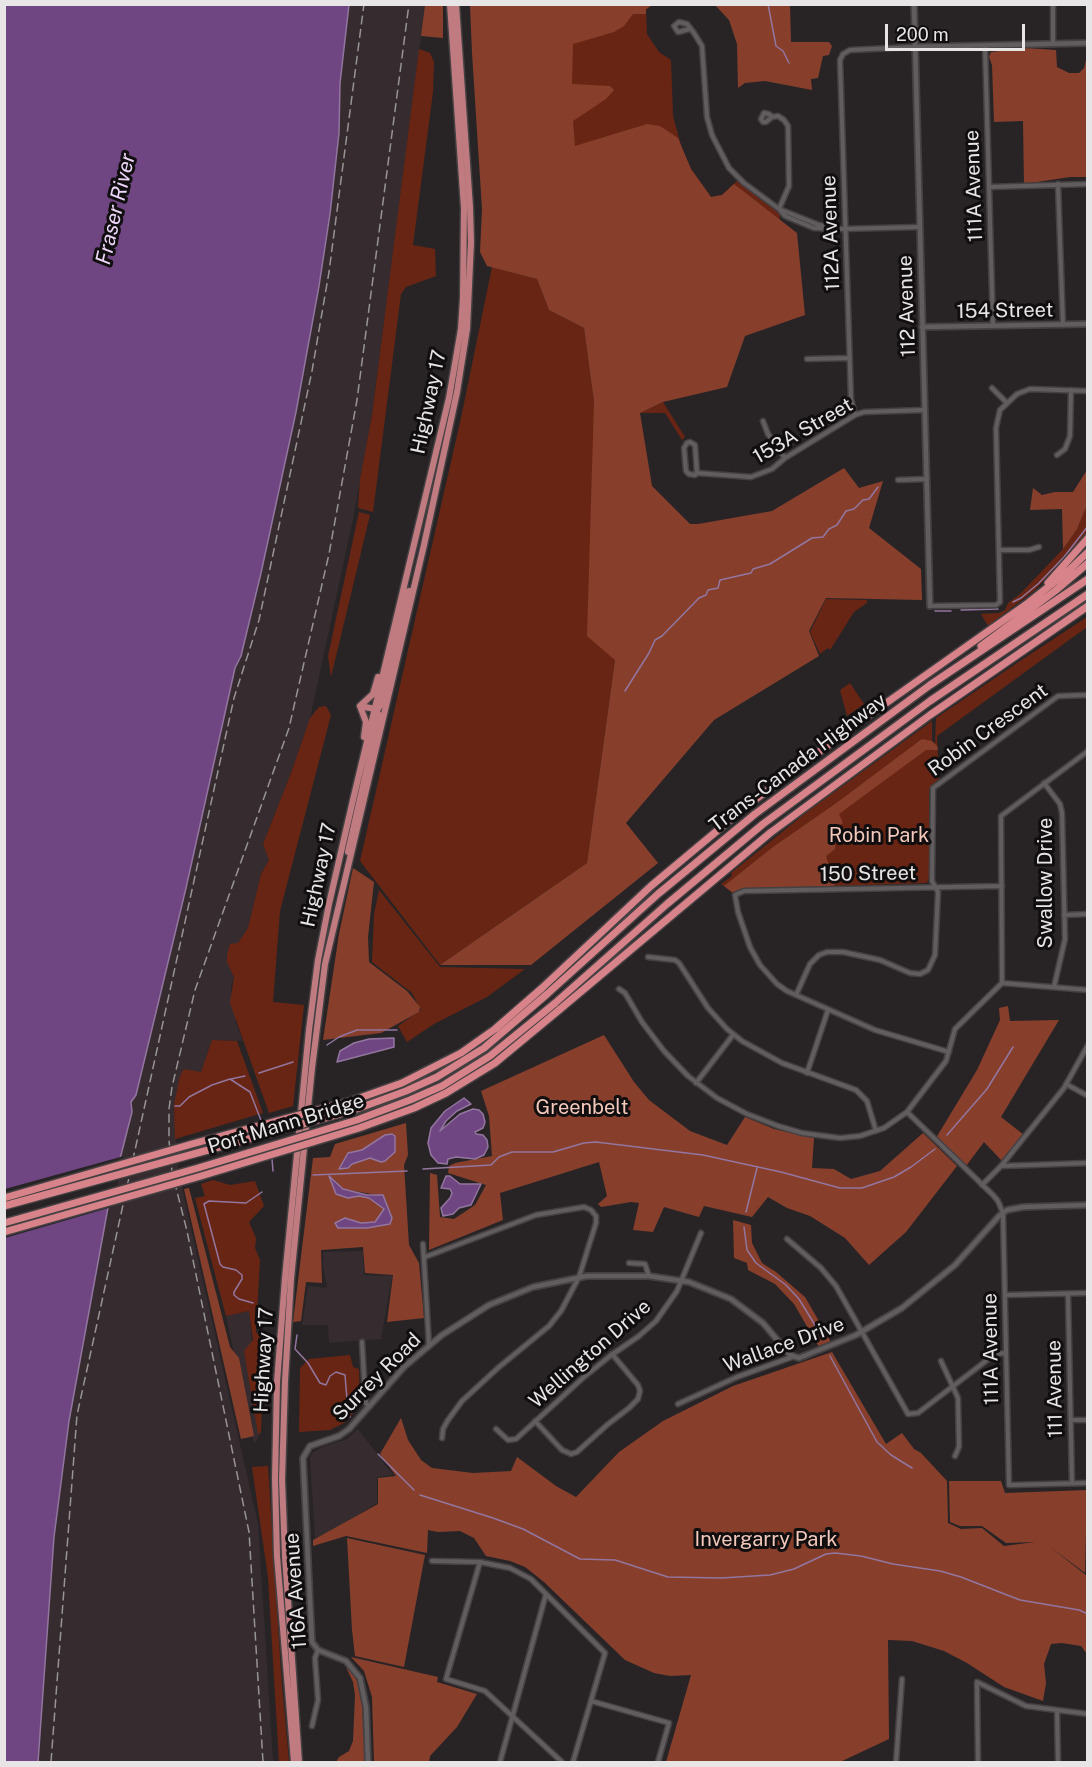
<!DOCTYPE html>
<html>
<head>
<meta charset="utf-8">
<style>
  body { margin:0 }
  #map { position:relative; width:1092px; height:1767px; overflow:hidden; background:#282426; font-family:"Public Sans",sans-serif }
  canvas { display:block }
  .frame { position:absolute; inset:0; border:6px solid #e8e5e6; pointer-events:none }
  .scale { position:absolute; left:885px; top:24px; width:140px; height:27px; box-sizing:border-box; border:3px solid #e8e5e6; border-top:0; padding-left:8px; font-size:18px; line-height:21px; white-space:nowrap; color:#e8e5e6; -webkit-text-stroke:4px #100e0f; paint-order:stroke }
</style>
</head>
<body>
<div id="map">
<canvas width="1092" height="1767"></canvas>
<div class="frame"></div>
<div class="scale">200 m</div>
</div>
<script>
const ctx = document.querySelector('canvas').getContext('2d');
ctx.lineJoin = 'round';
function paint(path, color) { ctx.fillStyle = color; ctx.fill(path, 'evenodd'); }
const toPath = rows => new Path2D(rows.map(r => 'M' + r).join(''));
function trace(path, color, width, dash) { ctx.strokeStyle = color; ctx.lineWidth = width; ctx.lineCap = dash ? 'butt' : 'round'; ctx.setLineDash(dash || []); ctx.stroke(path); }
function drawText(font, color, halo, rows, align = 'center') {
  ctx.font = font + ' "Public Sans",sans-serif'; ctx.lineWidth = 6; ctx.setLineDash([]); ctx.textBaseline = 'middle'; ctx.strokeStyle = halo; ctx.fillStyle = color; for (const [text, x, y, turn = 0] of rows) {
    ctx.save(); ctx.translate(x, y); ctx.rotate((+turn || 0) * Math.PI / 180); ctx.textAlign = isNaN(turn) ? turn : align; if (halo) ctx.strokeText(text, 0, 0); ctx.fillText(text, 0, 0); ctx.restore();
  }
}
paint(toPath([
  [349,5,425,5,372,415,353,519,310,718,291,773,263,844,269,860,261,874,248,928,227,962,234,977,231,986,236,1023,243,1041,212,1040,201,1072,174,1108,178,1171,258,1524,273,1762,38,1762,54,1537,69,1421,109,1202,132,1112,131,1102,136,1095,235,668,241,656,261,573,271,520,279,495,330,214,339,133,340,83],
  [363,1251,364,1275,392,1276,381,1339,329,1343,328,1325,302,1325,308,1286,326,1288,327,1286,323,1267,323,1252],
  [249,1311,261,1432,254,1444,226,1316],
  [358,1429,393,1475,377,1477,377,1503,321,1537,315,1538,310,1458,312,1453,322,1447,347,1439]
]), '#362c2f');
paint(toPath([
  [535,5,652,5,646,10,647,34,659,52,671,60,673,116,682,149,691,169,711,197,722,195,737,181,780,214,779,230,568,232],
  [419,49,430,53,434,62,433,92,413,245,435,249,436,276,406,287,401,294,373,512,358,508,360,479,372,415],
  [492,267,537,279,549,310,584,328,594,402,615,660,587,863,440,965,360,861,461,418],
  [663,402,685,437,682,440,665,413,640,413],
  [1087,505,1087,532,1079,543,1035,590,988,626,981,614,999,613,1005,610,1008,603,1020,594,1063,549,1077,529],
  [359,512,370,515,331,677,328,656],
  [826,599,867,600,867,603,854,612,830,650,828,648,820,654,810,632],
  [1087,617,1087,627,937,736,939,779,931,786,929,791,929,878,927,883,740,889,733,893,721,884,732,876,731,873,807,812,932,721,932,741,935,744,936,718,1020,661],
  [850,683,864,704,847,716,840,690],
  [326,706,331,715,280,911,273,1002,304,1005,293,1106,269,1113,230,1003,234,977,227,962,227,955,230,944,238,943,248,928,261,874,269,860,263,844,291,773,310,718,319,707],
  [379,890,440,967,525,969,487,997,434,1024,407,1042,398,1026,421,1010,412,993,372,962,374,914],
  [212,1040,237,1041,263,1113,175,1139,174,1104,180,1076,184,1069,201,1072],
  [213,1180,230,1185,255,1181,264,1206,249,1222,256,1238,255,1248,260,1260,256,1332,264,1340,261,1432,258,1434,244,1351,253,1340,249,1311,226,1316,195,1198,205,1196,201,1184],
  [350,1355,353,1367,359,1369,360,1406,344,1423,330,1430,299,1432,300,1368,309,1359],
  [268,1466,281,1673,289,1762,279,1762,268,1577,252,1467]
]), '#692513');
paint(toPath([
  [425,5,443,5,443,38,421,36],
  [470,5,652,5,646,9,646,14,633,14,624,26,614,32,573,44,572,84,610,86,614,90,606,99,573,121,575,146,647,124,660,126,678,138,691,169,711,197,722,195,734,184,797,233,805,315,745,336,727,387,663,402,640,413,652,486,690,524,698,524,772,511,844,468,859,488,883,481,869,528,921,569,922,600,826,598,809,631,819,656,714,720,626,823,658,863,531,965,440,965,587,863,615,660,587,636,594,402,584,328,549,310,537,279,487,266,480,252,482,209,472,53],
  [715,5,790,5,791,42,829,42,832,46,829,55,823,56,818,78,811,79,812,90,765,81,745,83,738,88,737,44,729,20],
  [1026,48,1056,50,1057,67,1069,73,1079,73,1084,68,1087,56,1087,177,1070,177,1024,184,1023,121,994,122,992,65,989,57,991,52],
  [1087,470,1087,505,1077,529,1063,549,1062,509,1030,510,1033,488,1042,495,1055,492,1073,492],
  [922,739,932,741,937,746,938,750,926,750,839,814,843,823,832,832,836,838,835,849,826,856,829,866,837,869,840,875,839,881,833,886,740,889,733,893,724,886,773,847,835,804],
  [353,868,374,882,368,937,369,962,407,991,420,1007,419,1012,381,1033,323,1040,339,934],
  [1008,1006,1010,1021,1059,1020,1001,1117,1024,1135,1002,1161,984,1142,966,1166,936,1138,977,1070,1000,1020,999,1008],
  [604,1035,634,1082,649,1100,690,1131,727,1145,745,1117,774,1129,814,1138,812,1168,834,1169,851,1179,880,1171,923,1133,957,1166,906,1232,869,1265,845,1238,810,1216,787,1208,768,1197,752,1217,704,1206,699,1217,664,1207,653,1232,633,1230,639,1203,631,1202,601,1207,598,1204,607,1196,599,1162,500,1193,503,1220,429,1250,430,1173,437,1175,440,1217,454,1219,475,1205,486,1185,448,1173,449,1166,455,1163,492,1156,489,1116,481,1091],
  [406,1123,408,1155,404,1165,409,1245,419,1263,424,1318,387,1322,393,1275,365,1273,363,1247,321,1250,322,1283,306,1282,301,1321,293,1322,313,1158,330,1157,335,1144],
  [332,1177,343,1189,377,1195,392,1218,384,1224,367,1228,345,1218,361,1223,375,1222,384,1209,369,1198,359,1196,348,1198],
  [189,1188,230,1347,239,1358,254,1436,241,1439,184,1189],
  [733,1220,751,1225,752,1243,762,1263,776,1272,805,1297,831,1342,819,1347,794,1304,775,1284,748,1270,747,1263,734,1258],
  [832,1352,886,1444,902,1433,914,1449,921,1453,947,1481,948,1523,961,1529,982,1528,1004,1546,1035,1542,1006,1543,982,1526,960,1526,950,1522,949,1481,1001,1481,1005,1493,1087,1490,1085,1573,1049,1546,1087,1576,1087,1654,1081,1646,1062,1643,1051,1644,1044,1664,1046,1683,1043,1701,1004,1687,967,1663,944,1651,912,1641,888,1640,889,1739,840,1762,666,1762,691,1675,670,1676,654,1673,625,1660,544,1582,525,1567,510,1561,486,1556,474,1538,460,1531,438,1532,428,1530,427,1553,346,1536,313,1546,313,1540,378,1504,378,1478,396,1476,380,1454,401,1418,408,1440,421,1460,432,1468,473,1473,511,1471,517,1457,556,1486,576,1497,619,1452,663,1421,733,1386],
  [347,1538,425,1555,404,1667,355,1656,352,1630],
  [351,1657,438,1677,437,1682,477,1694,457,1727,430,1756,429,1762,374,1762,372,1697,364,1671],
  [346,1667,349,1667,357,1680,362,1697,365,1762,336,1762,339,1757,349,1751,353,1741,355,1695,353,1682]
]), '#873f2c');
const water = toPath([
  [5,5,349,5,340,83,339,133,330,214,319,286,296,412,261,573,241,656,235,668,186,888,136,1095,131,1102,132,1112,109,1202,69,1421,54,1537,38,1762,5,1762,5,5],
  [394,1038,394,1047,337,1062,340,1051,354,1043,369,1039,394,1038],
  [464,1098,471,1104,457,1111,446,1121,440,1131,460,1114,473,1109,479,1110,483,1114,485,1122,483,1128,475,1132,476,1134,483,1135,487,1140,488,1147,484,1155,475,1159,456,1157,448,1159,447,1164,438,1163,431,1155,428,1143,431,1128,445,1111,464,1098],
  [392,1134,395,1136,395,1152,385,1161,381,1162,370,1158,352,1164,348,1168,339,1169,348,1153,362,1150,385,1135,392,1134],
  [329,1176,343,1189,367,1195,383,1195,392,1218,390,1224,367,1228,338,1228,335,1223,345,1218,361,1223,375,1222,384,1209,369,1198,359,1196,348,1198,336,1194,329,1176],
  [446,1176,450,1176,460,1184,481,1184,471,1205,459,1208,453,1214,443,1216,441,1208,450,1198,452,1193,450,1189,441,1188,446,1176]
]);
paint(water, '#6f4681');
trace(water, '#93769f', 1.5);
paint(toPath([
  [124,1156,112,1207,5,1238,5,1189]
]), '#282426');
trace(toPath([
  [768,4,776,46,783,51,789,63],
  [1013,602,1021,598,1038,584,1064,557,1088,526],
  [961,610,998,609],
  [935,611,951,611],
  [625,691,649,653,655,640,662,636,699,598,706,595,708,590,718,588,720,580,751,573,753,569,770,564,812,538,823,537,829,529,837,525,846,511,854,509,863,500,869,499,878,487],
  [327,1045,339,1037,357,1030,397,1030],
  [259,1073,293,1062],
  [231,1079,245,1076],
  [175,1106,180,1106,189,1097,212,1085,230,1079,250,1092,262,1123],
  [947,1135,987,1089,1013,1047],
  [272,1159,273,1171],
  [423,1169,491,1165,499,1157,512,1152,553,1152,584,1143,596,1142,703,1155,781,1172,840,1188,862,1188,894,1177,911,1167,935,1149],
  [313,1175,407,1171],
  [746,1212,757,1168],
  [744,1227,747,1250,756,1263,786,1285,799,1299,823,1338],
  [253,1303,239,1299,234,1295,234,1292,242,1279,242,1275,236,1270,223,1267,220,1264,204,1204,209,1201,246,1203,262,1192],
  [297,1335,295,1349,308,1363,320,1383,326,1385,330,1376,336,1372,345,1375,348,1412,350,1417],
  [830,1356,877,1442,891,1455,912,1468],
  [378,1454,414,1490],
  [420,1495,493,1518,523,1529,580,1559,615,1560,668,1577,721,1578,770,1575,794,1569,826,1554,835,1553,861,1556,893,1564,940,1571,961,1577,1020,1600,1079,1610,1088,1614]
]), '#93769f', 1.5);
const minor = toPath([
  [1053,4,1053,44],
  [690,29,678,32,674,26,679,22,687,24,694,33,702,46,707,117,712,135,729,168,744,183,779,209,819,225,841,229,919,227],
  [985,46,993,326],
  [772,117,766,122,763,122,761,119,764,113,769,114,772,117,778,116,784,120,788,126,789,186,779,209],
  [1058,184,1063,325],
  [989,187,1088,184],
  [780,210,785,216,814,228,839,229],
  [807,359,849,358],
  [992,388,1006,402],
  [855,415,851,399,840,60,843,54,850,50,914,47],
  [763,421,768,434,785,458],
  [1057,455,1065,449,1070,436,1071,390],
  [697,473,695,445,690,442,687,443,684,448,686,471,689,474,695,475,697,473,751,477,772,469,785,458,855,415,864,412,925,410],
  [898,480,927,479],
  [999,550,1029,550,1039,547],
  [930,606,996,605,1000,602,996,428,1000,410,1017,394,1030,389,1088,391],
  [1044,783,1060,804,1062,813,1065,939,1054,987],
  [1064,915,1088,914],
  [648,957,675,960,679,963,708,1008,727,1029,742,1041,782,1063,856,1090,867,1101,876,1131],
  [1002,983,1001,816,1088,751],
  [1002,983,1088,990],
  [619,989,625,993,642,1022,664,1051,688,1076,717,1098,747,1114,778,1126,802,1133,840,1138,860,1136,884,1128,907,1112,946,1061,955,1029,1002,983],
  [796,995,810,964,819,955,827,952,843,952,880,960,910,973,920,974,928,970,935,955,938,892,932,881,933,788,1058,696,1088,695],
  [949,1052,875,1030,787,991,777,984,760,965,750,947,738,912,735,895,744,891,1002,886],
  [807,1073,828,1010],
  [696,1083,733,1035],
  [1066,1084,1088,1096],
  [907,1112,993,1195,998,1201,1003,1213,1009,1485,1088,1483],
  [1001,1166,1088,1163],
  [982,1185,1001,1166,1064,1088,1088,1045],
  [787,1239,821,1268,836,1286,908,1414,918,1413,995,1354,1006,1353],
  [423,1244,429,1345],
  [425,1257,536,1215,584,1207,591,1210,596,1216,596,1223,579,1277,561,1311,549,1326,499,1367,462,1401,448,1420,443,1429,442,1438],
  [629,1263,645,1264,649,1276],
  [1068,1294,1072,1483],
  [1005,1295,1088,1293],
  [362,1342,365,1395,366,1403,369,1407],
  [941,1361,958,1398,959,1447,955,1456],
  [678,1404,737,1377,792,1357],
  [1071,1420,1088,1420],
  [535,1421,562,1450,571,1454,577,1452,607,1425,629,1408,638,1399,640,1391,638,1385,612,1354],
  [496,1429,508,1440,516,1439,584,1377,610,1356,639,1336,656,1321,677,1291,701,1233],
  [432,1561,480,1562,510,1568,531,1579,605,1653,573,1762],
  [480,1562,446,1679,485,1691,562,1762],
  [591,1701,669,1723,658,1762],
  [1057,1710,1058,1762],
  [312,1726,318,1700,315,1658,318,1650],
  [500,1762,546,1594],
  [896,1762,902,1679],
  [978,1762,977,1682,1026,1706,1088,1714]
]);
const tertiary = toPath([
  [914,4,930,606],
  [914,47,1088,43],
  [922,327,1088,324],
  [368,1762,366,1707,360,1678,346,1661,318,1650,312,1642,303,1458,310,1446,339,1436,349,1429,404,1367,442,1335,489,1305,533,1287,587,1276,649,1276,689,1282,731,1299,763,1323,790,1355,799,1358,856,1335,902,1308,955,1265,999,1216,1007,1210,1023,1207,1088,1205]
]);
const trunk = toPath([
  [360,706,373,694,378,677],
  [360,706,366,722,364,737],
  [375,709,378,709,381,704,409,591],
  [348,852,379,715,375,709,360,706],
  [294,1762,277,1556,275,1479,277,1382,285,1278,309,1030,318,960,329,904,353,800,449,398,461,329,463,298,464,208,450,4],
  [299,1762,285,1556,282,1480,285,1381,291,1279,312,1068,325,964,424,545,457,392,467,329,471,242,470,207,456,4]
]);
const motorway = toPath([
  [1048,583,1088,538],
  [981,646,1055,591,1088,563],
  [541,989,651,886,748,805,855,725,1028,603,1067,572,1088,552],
  [546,995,658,894,755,814,930,685,1088,579],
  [554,1004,667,904,763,824,930,701,1088,594],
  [559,1010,770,833,930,715,1088,606]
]);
trace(minor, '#454143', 7);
trace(tertiary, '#454143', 8);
trace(trunk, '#454143', 9);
trace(motorway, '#454143', 10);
trace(minor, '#615c5e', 4);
trace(tertiary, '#615c5e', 4.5);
trace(trunk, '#c07b80', 6);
trace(motorway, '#d88389', 7);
trace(toPath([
  [51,1762,77,1415,234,698,259,620,312,371,329,272,364,4],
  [263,1762,249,1532,187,1231,172,1172,169,1140,169,1109,172,1087,195,990,289,728,329,554,357,400,409,4]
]), '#979495', 1.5, [9, 4.5]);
const motorwayBridge = toPath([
  [4,1198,192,1144,351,1101,402,1083,461,1053,495,1029,541,989],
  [4,1206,354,1110,406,1091,437,1077,484,1048,546,995],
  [4,1223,198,1168,357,1120,410,1100,442,1086,490,1056,554,1004],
  [4,1232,201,1176,359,1128,414,1108,446,1093,495,1063,559,1010]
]);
trace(motorwayBridge, '#454143', 10, []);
trace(motorwayBridge, '#d88389', 7);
drawText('20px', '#e8e5e6', '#100e0f', [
  ["111A Avenue",974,186,-92],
  ["112A Avenue",831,233,-92],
  ["112 Avenue",907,306,-92],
  ["154 Street",1005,311,-1],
  ["Highway 17",429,402,-78],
  ["153A Street",803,431,-30],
  ["Robin Crescent",988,730,-36],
  ["Trans-Canada Highway",798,763,-37],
  ["150 Street",868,874,-1],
  ["Highway 17",319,875,-78],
  ["Swallow Drive",1046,883,-90],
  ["Port Mann Bridge",286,1124,-17],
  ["Wallace Drive",784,1345,-20],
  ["111A Avenue",991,1349,-91],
  ["Wellington Drive",590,1354,-41],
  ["Highway 17",264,1360,-87],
  ["Surrey Road",377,1377,-45],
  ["111 Avenue",1055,1389,-91],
  ["116A Avenue",296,1591,-94]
]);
drawText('20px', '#f4c8bb', '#100e0f', [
  ["Robin Park",879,836],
  ["Greenbelt",582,1108],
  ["Invergarry Park",766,1540]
]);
drawText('italic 21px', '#eed6f9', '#100e0f', [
  ["Fraser River",116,209,-77]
]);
</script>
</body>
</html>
